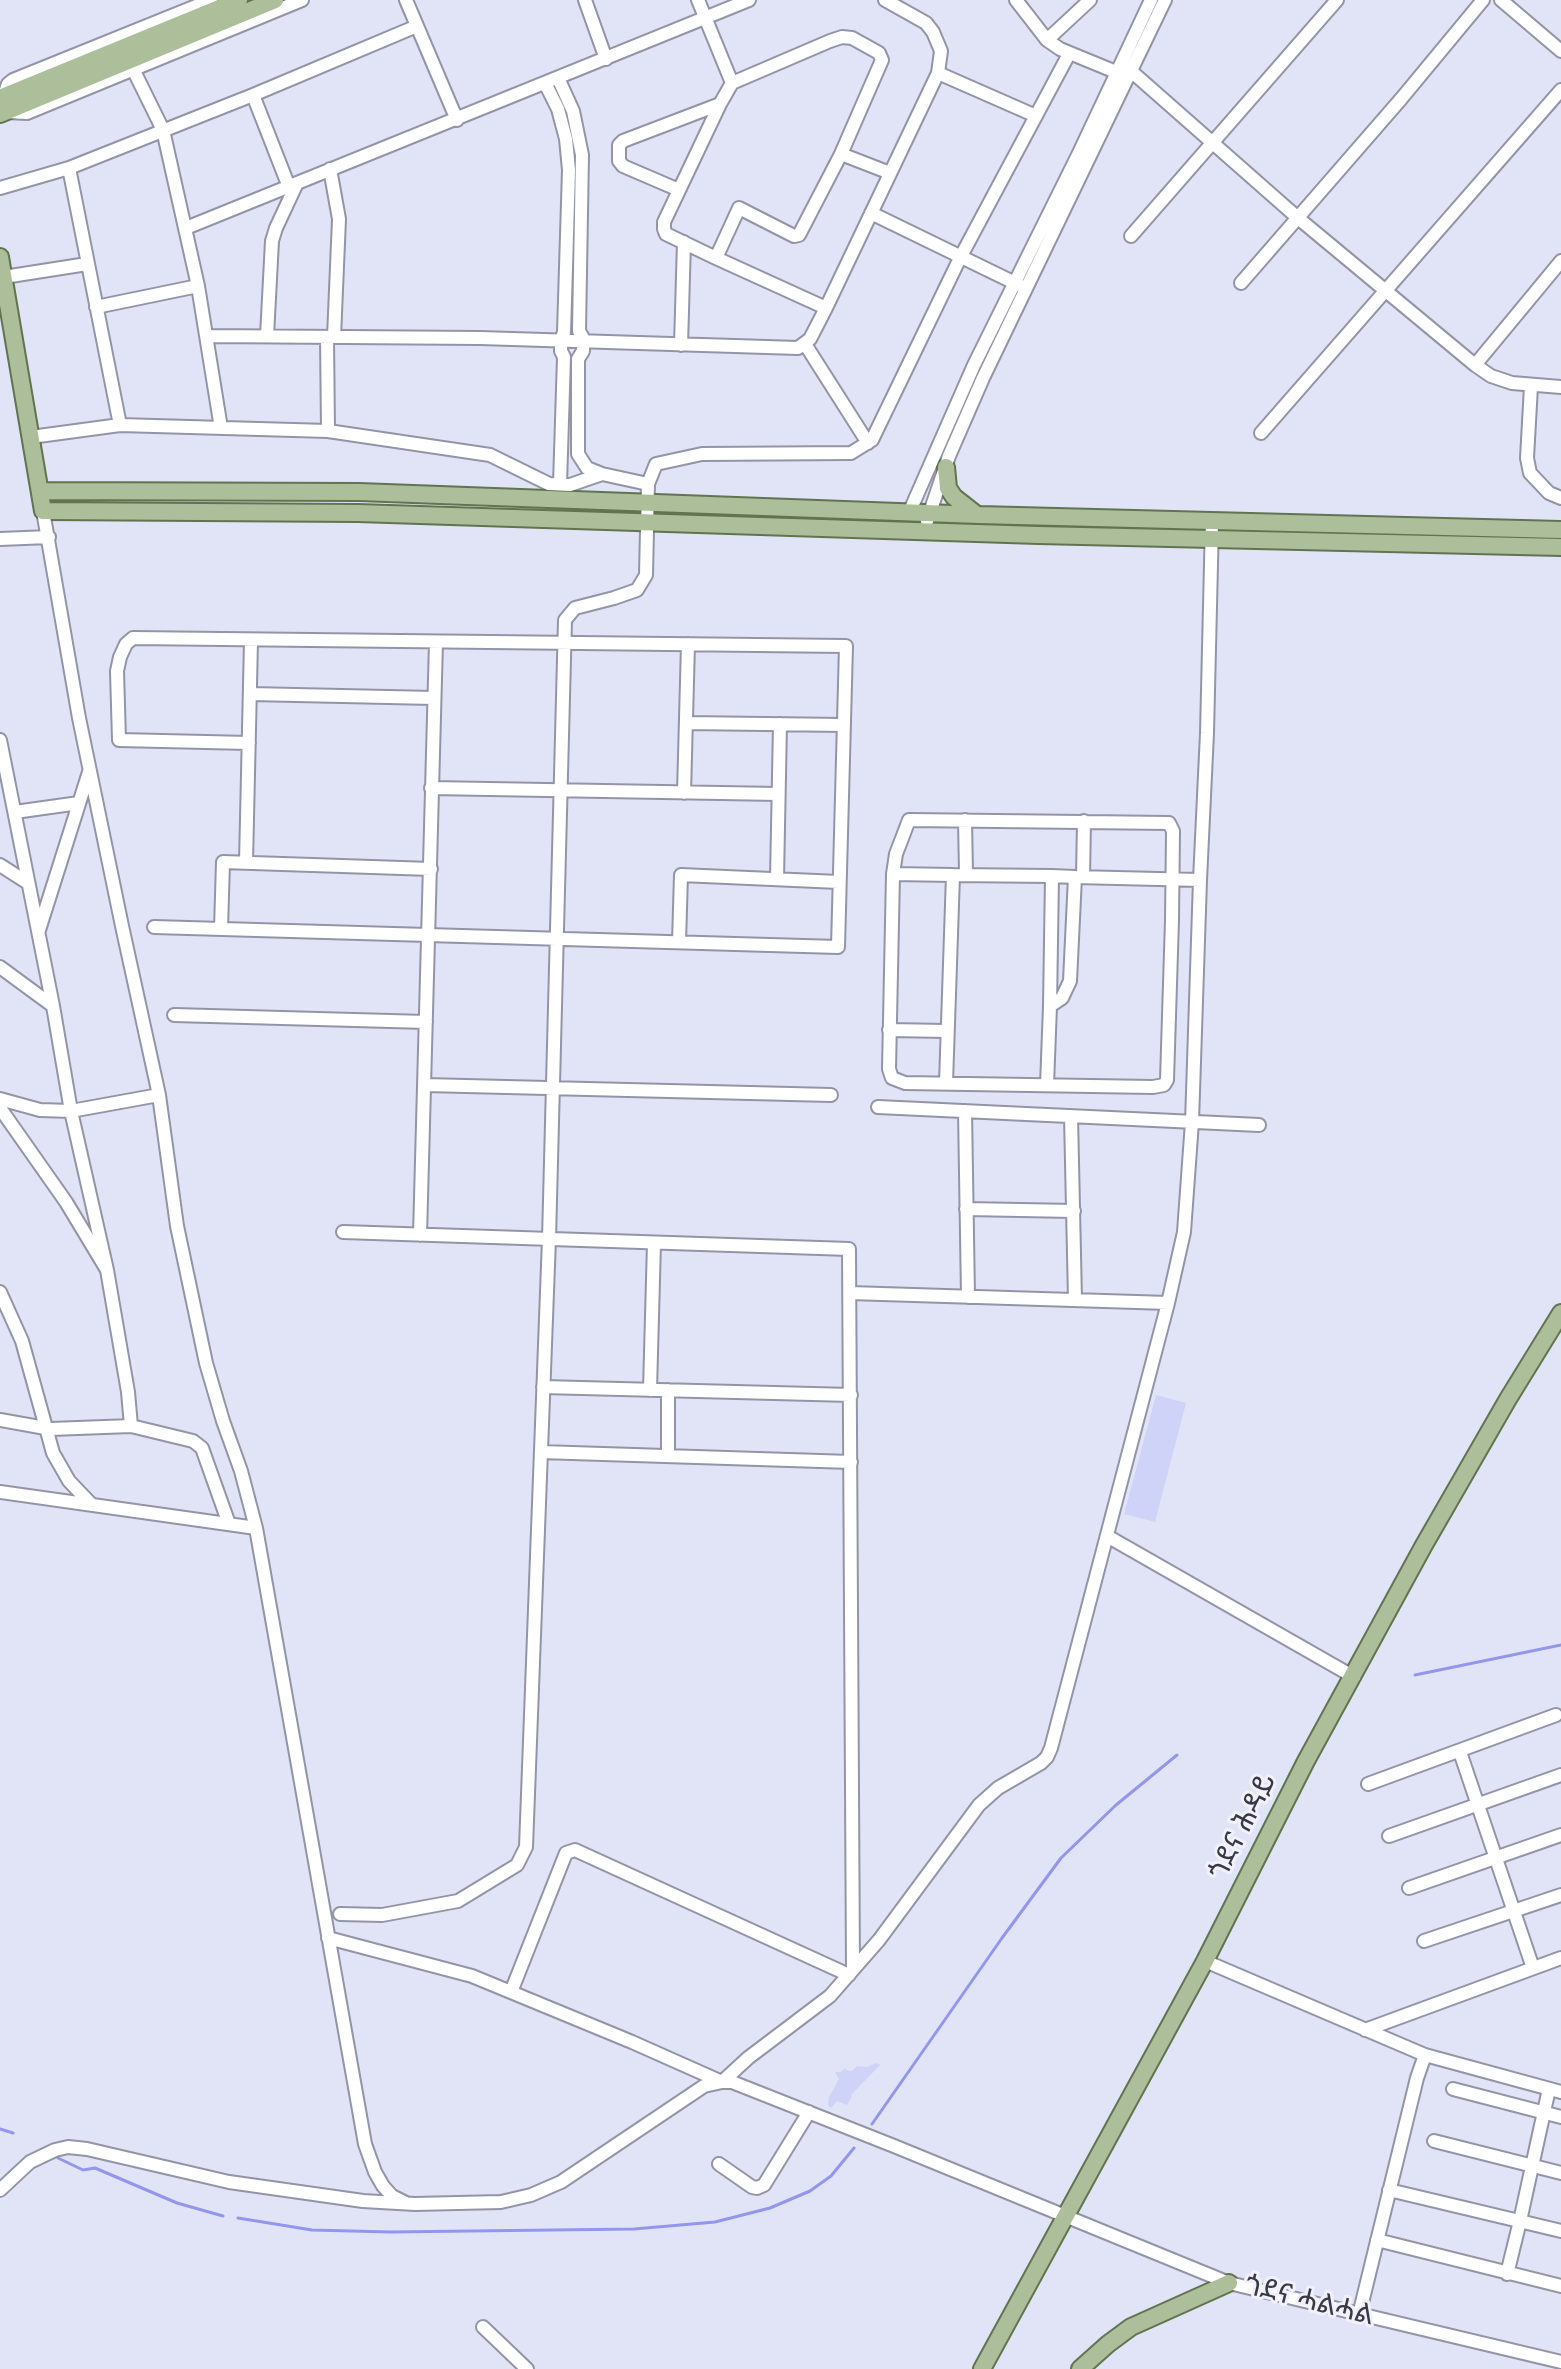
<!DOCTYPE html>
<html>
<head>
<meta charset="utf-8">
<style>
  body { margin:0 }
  canvas { display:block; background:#e1e4f6 }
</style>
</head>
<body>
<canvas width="1561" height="2369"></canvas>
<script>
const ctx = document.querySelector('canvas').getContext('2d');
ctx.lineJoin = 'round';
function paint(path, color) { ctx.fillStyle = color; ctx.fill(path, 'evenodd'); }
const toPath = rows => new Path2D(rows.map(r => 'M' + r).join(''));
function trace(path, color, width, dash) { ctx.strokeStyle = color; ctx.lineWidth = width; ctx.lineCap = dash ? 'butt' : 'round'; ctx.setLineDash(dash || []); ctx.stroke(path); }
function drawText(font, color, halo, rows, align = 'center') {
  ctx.font = font + ' "Titillium Web","Noto Sans Ethiopic",sans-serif'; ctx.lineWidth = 6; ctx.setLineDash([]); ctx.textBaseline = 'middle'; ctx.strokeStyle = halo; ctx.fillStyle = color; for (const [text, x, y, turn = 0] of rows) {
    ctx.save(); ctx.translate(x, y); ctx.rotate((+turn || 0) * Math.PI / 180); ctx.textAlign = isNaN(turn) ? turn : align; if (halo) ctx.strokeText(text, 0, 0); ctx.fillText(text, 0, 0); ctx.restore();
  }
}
paint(toPath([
  [1156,1395,1186,1403,1155,1522,1124,1514],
  [876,2063,880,2065,851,2095,852,2097,847,2105,837,2101,831,2108,828,2106,829,2097,839,2079,835,2072,841,2072,845,2068,846,2070,852,2071,857,2066,867,2067]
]), '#cfd3f8');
trace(toPath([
  [1415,1675,1561,1645],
  [872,2124,1002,1938,1061,1858,1116,1805,1177,1755],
  [0,2129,13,2133],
  [58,2158,83,2170,95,2168,177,2203,223,2216],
  [238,2218,312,2230,390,2232,634,2229,715,2222,770,2208,810,2191,831,2176,854,2148]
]), '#9296ee', 3);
const minor = toPath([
  [406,0,457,120],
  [585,0,606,59],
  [698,0,732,83],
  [1016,0,1047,40,1060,49,1116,72],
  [1501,0,1561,51],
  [1047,40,1090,0],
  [133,69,163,130,198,286,221,428],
  [1131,71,1298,218,1475,365,1491,376,1512,383,1561,387],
  [938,73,1036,116],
  [558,78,573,111,582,155,579,331,583,338,583,351,578,359,578,454,587,468,602,474],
  [545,83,558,109,566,139,569,170,564,332,561,341,561,351,564,357,560,484],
  [253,95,289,187],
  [3,98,8,84,13,80,211,0],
  [7,112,27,113,302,0],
  [841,154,890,173],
  [69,168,120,425],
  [330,169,339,219,334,337],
  [0,188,69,168,253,95,417,26],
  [679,190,623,166,619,161,619,145,623,141,720,104],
  [871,213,1019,285],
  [186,228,749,0],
  [1131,236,1337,0],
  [716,258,739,208,794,236,799,235,841,154,882,60,879,53,852,38,842,37,830,41,732,83,720,104,664,222,664,229,666,234,716,258,826,308],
  [4,277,87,264],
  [1241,283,1401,99,1483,0],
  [96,307,198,286],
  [207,336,480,338,798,348,810,339,826,308,938,73,941,51,933,32,926,23,885,0],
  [267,336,272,241,276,228,297,183],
  [327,337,328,431],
  [805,344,868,443],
  [681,345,684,242],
  [1475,365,1561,261],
  [1531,386,1527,458,1530,473,1549,493,1561,498],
  [1261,433,1561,90],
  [31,437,120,425,328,431,490,455,549,484,570,485,602,474,648,484],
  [43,511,79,718,122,926,159,1095,177,1226,206,1363,223,1421,241,1471,256,1528,365,2144,375,2172,383,2186,392,2196,406,2203],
  [909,513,974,365,1079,153,1151,0],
  [927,521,949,456,983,378,1165,0],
  [0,539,49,537],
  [250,694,434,698],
  [686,723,844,725],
  [0,740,53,1006,71,1111,107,1270],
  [431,788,778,794],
  [684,793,688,644],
  [15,812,79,803],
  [909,820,1169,823,1173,831,1172,920,1167,1080,1164,1085,1153,1087,905,1083,892,1078,889,1069,893,874,896,854,909,820],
  [965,820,966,874],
  [246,862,251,641],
  [0,865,28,883],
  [893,874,953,875,946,1083],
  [953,875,1052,876],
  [1083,877,1084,821],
  [777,879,780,724],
  [154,927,838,947,846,646,133,638,126,644,120,657,117,671,119,740,249,743],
  [221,929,223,862,431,869],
  [39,930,89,772],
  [679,942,681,875,839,882],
  [0,967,53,1006],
  [1050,1006,1052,876,1075,877],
  [174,1015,426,1022],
  [889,1030,947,1031],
  [425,1085,831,1095],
  [1047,1085,1050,1006,1062,998,1070,981,1075,877,1200,880,1207,733,1212,522],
  [0,1099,40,1110,71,1111,159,1095],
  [878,1107,1259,1125],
  [0,1108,66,1202,107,1270,128,1392,131,1426],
  [965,1111,968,1297],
  [1071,1116,1075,1300],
  [966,1209,1074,1211],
  [343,1232,849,1249,853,1968],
  [420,1235,436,642],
  [0,1292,22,1341,53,1453,69,1481,91,1504],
  [850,1293,1168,1303],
  [543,1387,851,1395],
  [650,1390,654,1243],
  [0,1420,51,1429,131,1426,193,1441,202,1448,229,1524],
  [541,1452,851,1462],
  [668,1455,668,1390],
  [0,1492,256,1528],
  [1107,1536,1354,1677],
  [1460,1752,1533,1968],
  [1368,1784,1556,1715],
  [1389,1836,1561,1775],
  [1409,1888,1561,1835],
  [340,1914,382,1915,458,1901,517,1865,526,1847,549,1239,565,620,575,608,614,598,637,590,646,575,648,484,656,464,702,454,851,453,872,440,960,258,1069,54],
  [328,1938,472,1976,632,2042,722,2082,748,2058,830,1996,879,1940,979,1805,998,1788,1041,1763,1047,1757,1051,1748,1168,1303,1184,1232,1192,1122,1200,880],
  [1424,1941,1561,1895],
  [1205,1961,1425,2055,1561,2092],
  [511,1992,566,1853,575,1850,849,1975],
  [1365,2030,1561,1958],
  [1453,2089,1561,2117],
  [1434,2141,1561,2173],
  [719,2164,752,2187,757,2188,764,2185,809,2112],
  [0,2190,30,2162,55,2150,68,2147,87,2149,229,2182,363,2201,415,2204,501,2202,531,2195,561,2182,704,2086,722,2082,732,2082,894,2146,1229,2283,1561,2362],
  [1389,2190,1561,2231],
  [1377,2240,1561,2286],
  [1507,2274,1520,2221,1549,2089],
  [1359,2315,1417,2078,1425,2055],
  [483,2327,527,2369]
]);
const major = toPath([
  [0,98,239,0],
  [0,114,275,0],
  [0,257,43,511,358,513,1038,535,1561,547],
  [946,467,948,488,954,497,977,515],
  [40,491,359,492,979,515,1561,530],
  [982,2369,1205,1961,1306,1761,1424,1545,1508,1399,1561,1313],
  [1080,2369,1108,2344,1131,2327,1229,2283]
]);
trace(minor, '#9395a6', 16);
trace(major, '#61744f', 20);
trace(minor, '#fff', 12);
trace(major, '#adbf9a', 16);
drawText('28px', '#393a41', '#f0f1fd', [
  ["ጎደና ሕዳይ",1244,1827,-63],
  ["ጎደና ሓልሓል",1309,2302,14]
]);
</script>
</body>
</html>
